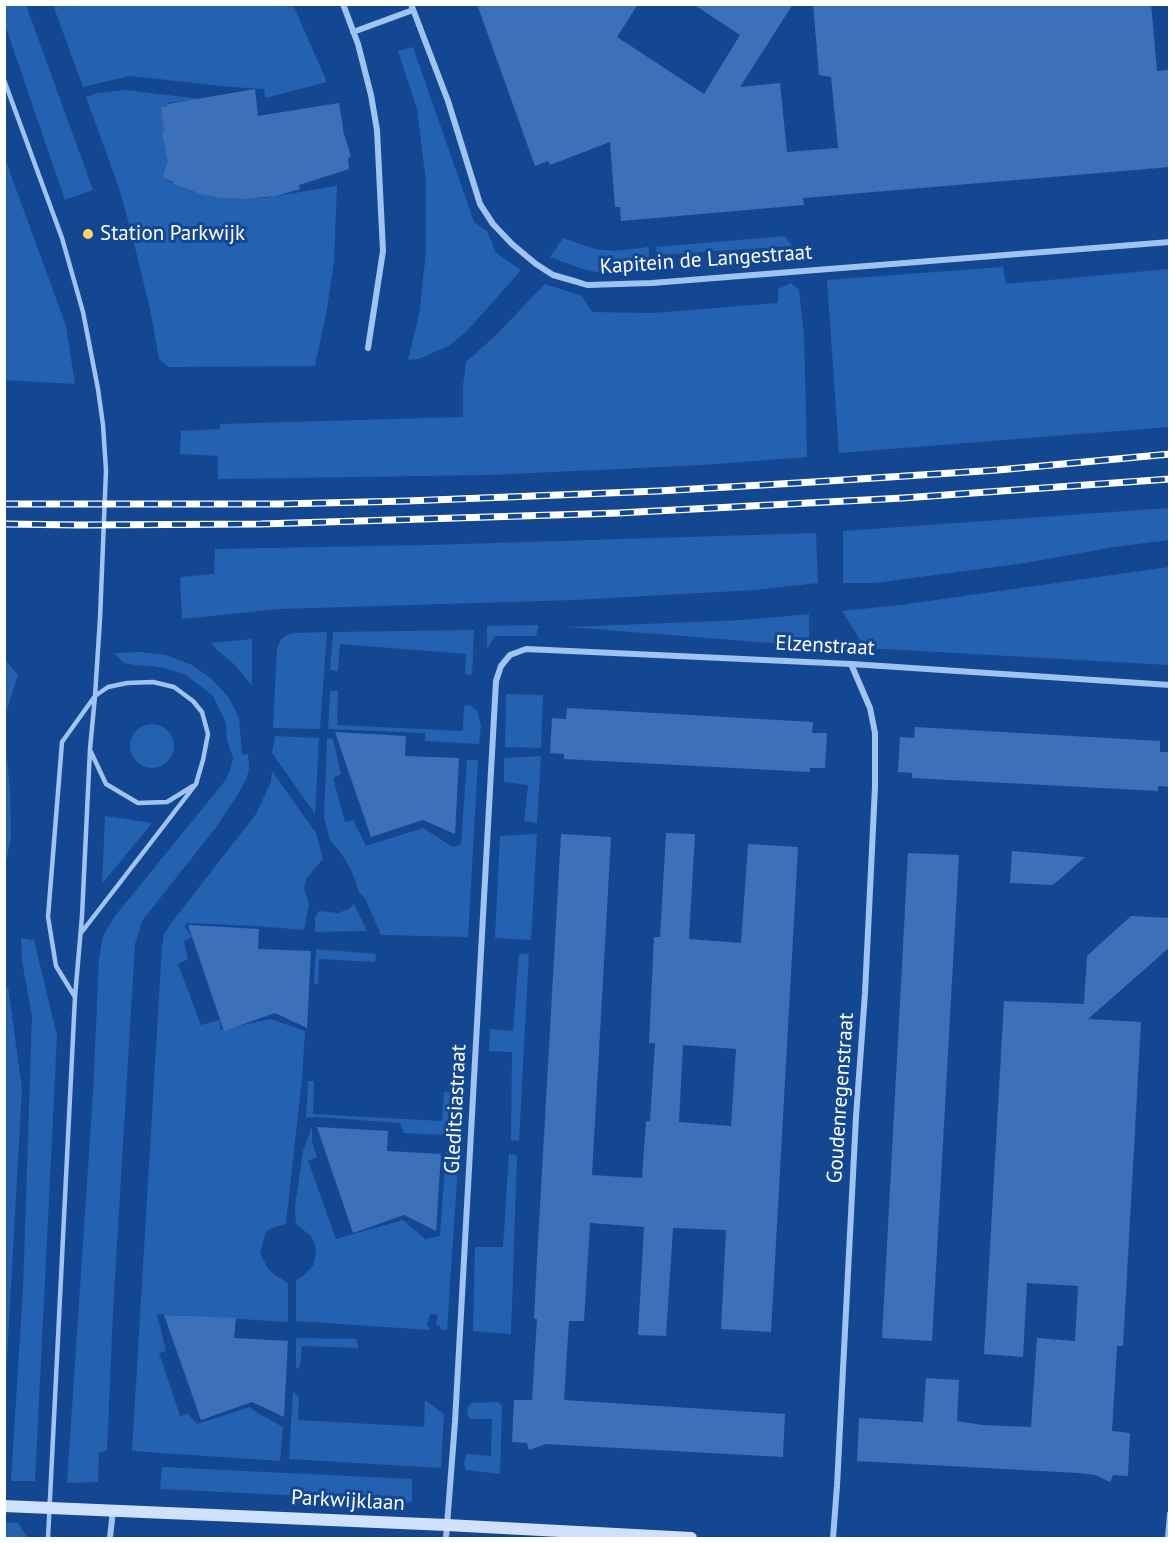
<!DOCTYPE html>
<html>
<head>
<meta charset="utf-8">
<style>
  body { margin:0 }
  #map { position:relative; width:1174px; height:1543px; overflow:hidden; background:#134791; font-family:"PT Sans",sans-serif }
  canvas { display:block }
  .frame { position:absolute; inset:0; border:6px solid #fff; pointer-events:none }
</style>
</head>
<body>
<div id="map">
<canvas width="1174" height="1543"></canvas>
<div class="frame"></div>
</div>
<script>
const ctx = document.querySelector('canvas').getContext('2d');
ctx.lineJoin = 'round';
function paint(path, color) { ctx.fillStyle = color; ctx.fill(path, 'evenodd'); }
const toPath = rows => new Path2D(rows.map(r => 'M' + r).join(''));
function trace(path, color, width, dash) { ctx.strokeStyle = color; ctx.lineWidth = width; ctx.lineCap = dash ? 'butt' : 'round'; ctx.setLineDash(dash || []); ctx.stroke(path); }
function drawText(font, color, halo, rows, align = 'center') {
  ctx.font = font + ' "PT Sans",sans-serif'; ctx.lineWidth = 6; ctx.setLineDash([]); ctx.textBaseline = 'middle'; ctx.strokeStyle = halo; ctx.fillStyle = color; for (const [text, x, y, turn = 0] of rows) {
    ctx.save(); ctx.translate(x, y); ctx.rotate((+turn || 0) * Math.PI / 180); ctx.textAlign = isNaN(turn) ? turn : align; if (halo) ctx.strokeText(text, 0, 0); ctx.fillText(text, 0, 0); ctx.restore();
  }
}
paint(toPath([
  [4,5,26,5,93,190,65,200,5,25],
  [53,5,293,5,327,82,265,98,264,89,231,87,130,76,83,87],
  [413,47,474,222,487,231,496,253,521,270,467,331,450,345,419,359,408,360,419,315,426,252,426,182,417,109,398,51],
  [126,90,199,99,168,103,168,106,161,107,169,159,162,178,189,191,221,198,246,199,264,198,337,186,334,262,327,309,315,366,168,367,159,359,150,309,130,227,119,188,86,97,97,93],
  [4,156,66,326,75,384,5,380],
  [785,236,792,246,657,255,656,247],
  [563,238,595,249,614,251,649,247,648,264,641,273,602,273,582,269,550,257],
  [1003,267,1006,284,1169,269,1169,427,839,453,827,280],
  [791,283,799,290,804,336,807,457,703,465,490,475,218,479,218,456,180,454,181,431,220,429,220,424,463,417,463,385,466,362,495,336,545,284,582,296,592,312,653,313,778,303,778,289],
  [1169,508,1169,540,1114,547,1025,563,875,583,843,583,843,531],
  [816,533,818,583,755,590,575,600,279,609,182,619,180,577,214,574,215,549,430,545],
  [1169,567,1169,665,865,648,842,611,900,605],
  [809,614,809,646,568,627,744,620],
  [539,625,536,636,495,636,487,649,487,626],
  [474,630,472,675,465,674,466,654,340,644,338,671,330,670,333,632],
  [327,632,320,729,273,728,277,648,282,638,292,633],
  [252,639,252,686,234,664,218,651,211,643],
  [140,652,166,655,192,665,212,679,229,698,239,718,242,755,248,754,249,769,246,780,238,794,217,826,142,921,135,944,113,1311,107,1451,99,1452,98,1482,67,1483,93,1093,99,958,103,936,115,916,224,782,230,771,233,758,227,740,226,723,213,696,186,675,168,669,151,666,135,665,124,663,114,653],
  [5,660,18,675,5,716],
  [330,691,338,691,337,725,463,731,464,706,470,705,477,711,481,725,479,744,425,741,425,733,328,729],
  [506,694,543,695,541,748,505,747],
  '130 746a22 22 0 1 1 44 0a22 22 0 1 1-44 0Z',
  [4,732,10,788,11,837,5,867],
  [275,736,319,738,315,814,272,753],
  [327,738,333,739,341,774,333,778,345,822,353,820,366,846,423,828,453,847,461,845,467,760,478,760,468,937,381,935,365,898,359,893,355,879,349,866,341,853,330,840,324,817],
  [541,756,537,823,524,821,528,785,504,782,504,758],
  [272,771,316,833,323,859,306,879,304,889,309,904,304,930,257,926,186,923,185,927,192,937,184,941,188,959,178,964,201,1025,220,1020,220,1030,271,1019,305,1031,302,1079,286,1224,275,1227,266,1231,260,1253,268,1269,275,1275,288,1283,288,1322,157,1314,166,1351,159,1353,180,1416,188,1414,197,1424,250,1407,254,1411,283,1427,280,1461,132,1451,162,946,164,934,172,922,256,814,271,782],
  [105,816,152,823,102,884],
  [537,834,531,940,495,938,500,836],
  [354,904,367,931,315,932,315,917,319,911,338,913,349,909],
  [21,938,34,940,57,1036,35,1481,11,1481,23,1289,32,1016,22,961],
  [316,949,376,954,375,962,319,959,318,984,314,984],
  [519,954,529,954,519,1141,511,1140,512,1052,489,1051,490,1029,513,1031],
  [8,986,22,1089,5,1392,4,992],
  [308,1081,314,1081,313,1114,442,1121,444,1091,449,1092,451,1100,447,1135,404,1133,400,1123,317,1117,306,1118],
  [312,1127,312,1141,317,1157,308,1161,336,1239,403,1220,425,1239,440,1236,446,1151,459,1151,447,1330,439,1329,440,1326,436,1325,438,1315,430,1314,427,1324,430,1330,296,1321,296,1280,303,1276,313,1266,316,1254,315,1244,311,1236,296,1224,295,1207,303,1151],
  [509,1154,517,1155,511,1334,473,1331,475,1247,503,1247],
  [296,1338,356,1339,359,1348,302,1346,300,1367,296,1369],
  [293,1391,299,1398,298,1420,424,1427,425,1400,444,1414,441,1468,289,1459],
  [498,1402,502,1406,500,1474,466,1470,464,1464,466,1454,491,1456,492,1419,470,1419,467,1413,468,1406,472,1403],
  [162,1467,412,1479,412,1501,395,1509,391,1500,160,1489],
  [5,1522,18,1523,28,1538,5,1538]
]), '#2561b1');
paint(toPath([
  [477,4,638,4,617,37,704,94,740,35,693,4,793,4,740,87,780,83,787,152,838,148,831,77,819,75,813,4,1151,4,1157,71,1170,70,1170,167,803,198,804,205,621,221,620,207,615,207,610,142,550,165,548,161,535,166],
  [255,89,258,116,339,103,344,134,351,156,348,158,349,169,299,185,300,189,276,196,246,199,221,198,200,194,173,184,173,182,162,178,168,161,162,132,164,132,161,107,168,106,168,104],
  [567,708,813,722,812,733,827,733,825,768,810,768,810,772,564,759,564,754,550,753,552,718,566,719],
  [915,727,1160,741,1160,752,1170,752,1170,787,1158,786,1158,791,912,778,912,773,898,772,900,737,914,738],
  [335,732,406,736,405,756,459,758,455,834,423,820,371,837],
  [666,833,695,834,689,939,741,943,748,844,798,847,771,1332,721,1329,726,1230,673,1228,666,1336,638,1335,644,1227,590,1223,584,1321,569,1321,564,1400,785,1414,783,1457,546,1444,529,1450,527,1443,512,1442,514,1400,532,1400,537,1319,534,1319,537,1260,561,834,611,837,592,1175,642,1178,646,1121,650,1121,655,1043,649,1043,654,937,660,937],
  [683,1045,736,1049,731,1126,679,1122],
  [1012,851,1085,857,1053,885,1010,883],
  [908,853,959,855,932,1341,882,1338],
  [1131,916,1170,918,1170,947,1088,1019,1141,1022,1123,1346,1117,1346,1112,1431,1130,1433,1128,1476,1113,1475,1110,1482,1095,1475,1078,1473,857,1461,859,1418,923,1422,926,1378,959,1380,957,1421,982,1425,1031,1427,1037,1338,1075,1341,1078,1286,1027,1283,1023,1357,984,1354,1004,1001,1084,1004,1087,956],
  [188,925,259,929,258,949,311,951,307,1028,275,1013,224,1031],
  [317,1127,388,1131,387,1151,441,1154,436,1231,404,1215,353,1233],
  [164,1315,236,1318,234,1338,288,1341,284,1417,252,1402,201,1420]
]), '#3c71ba');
trace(toPath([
  [4,80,62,238,83,312,98,389,103,425,106,470,100,619,95,696,90,749,82,916,75,997,48,1538],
  [91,752,106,784,138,803,167,802,193,786],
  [75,997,56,966,48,917,62,742,95,696,108,687,127,683,153,682,174,687,193,701,202,712,208,734,203,760,196,784,81,933]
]), '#a0c3f2', 4.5);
trace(toPath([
  [343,4,358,44,371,95,377,130,383,251,368,348],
  [411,4,448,101,480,204,493,224,512,244,536,264,553,275,574,281,587,285,652,283,1170,242],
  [353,32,413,10],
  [110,1538,113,1510],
  [446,1538,455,1422,496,681,501,666,510,655,526,649,548,650,851,664,1170,685],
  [833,1538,837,1486,856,1117,865,993,875,787,875,733,870,708,851,664],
  [1168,1538,1170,1514]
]), '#a0c3f2', 6);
trace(toPath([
  [4,1506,447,1525,691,1538]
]), '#cfe1fc', 12);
const rail = toPath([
  [4,504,279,504,407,501,658,491,797,483,998,470,1170,454],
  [4,524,79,525,261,524,618,513,903,498,1170,479]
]);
trace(rail, '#fff', 7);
trace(rail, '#134791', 4.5, [14]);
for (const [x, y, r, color] of [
  [88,234,6,"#ffd561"]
]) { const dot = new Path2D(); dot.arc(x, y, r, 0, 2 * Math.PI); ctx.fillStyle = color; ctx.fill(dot); trace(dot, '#134791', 2); }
drawText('21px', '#fff', '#134791', [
  ["Station Parkwijk",100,234]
], 'left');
drawText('21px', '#fff', '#134791', [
  ["Kapitein de Langestraat",706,260,-4],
  ["Elzenstraat",825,646,3],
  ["Goudenregenstraat",841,1098,-86],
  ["Gleditsiastraat",456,1109,-87],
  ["Parkwijklaan",348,1501,3]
]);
</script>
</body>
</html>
